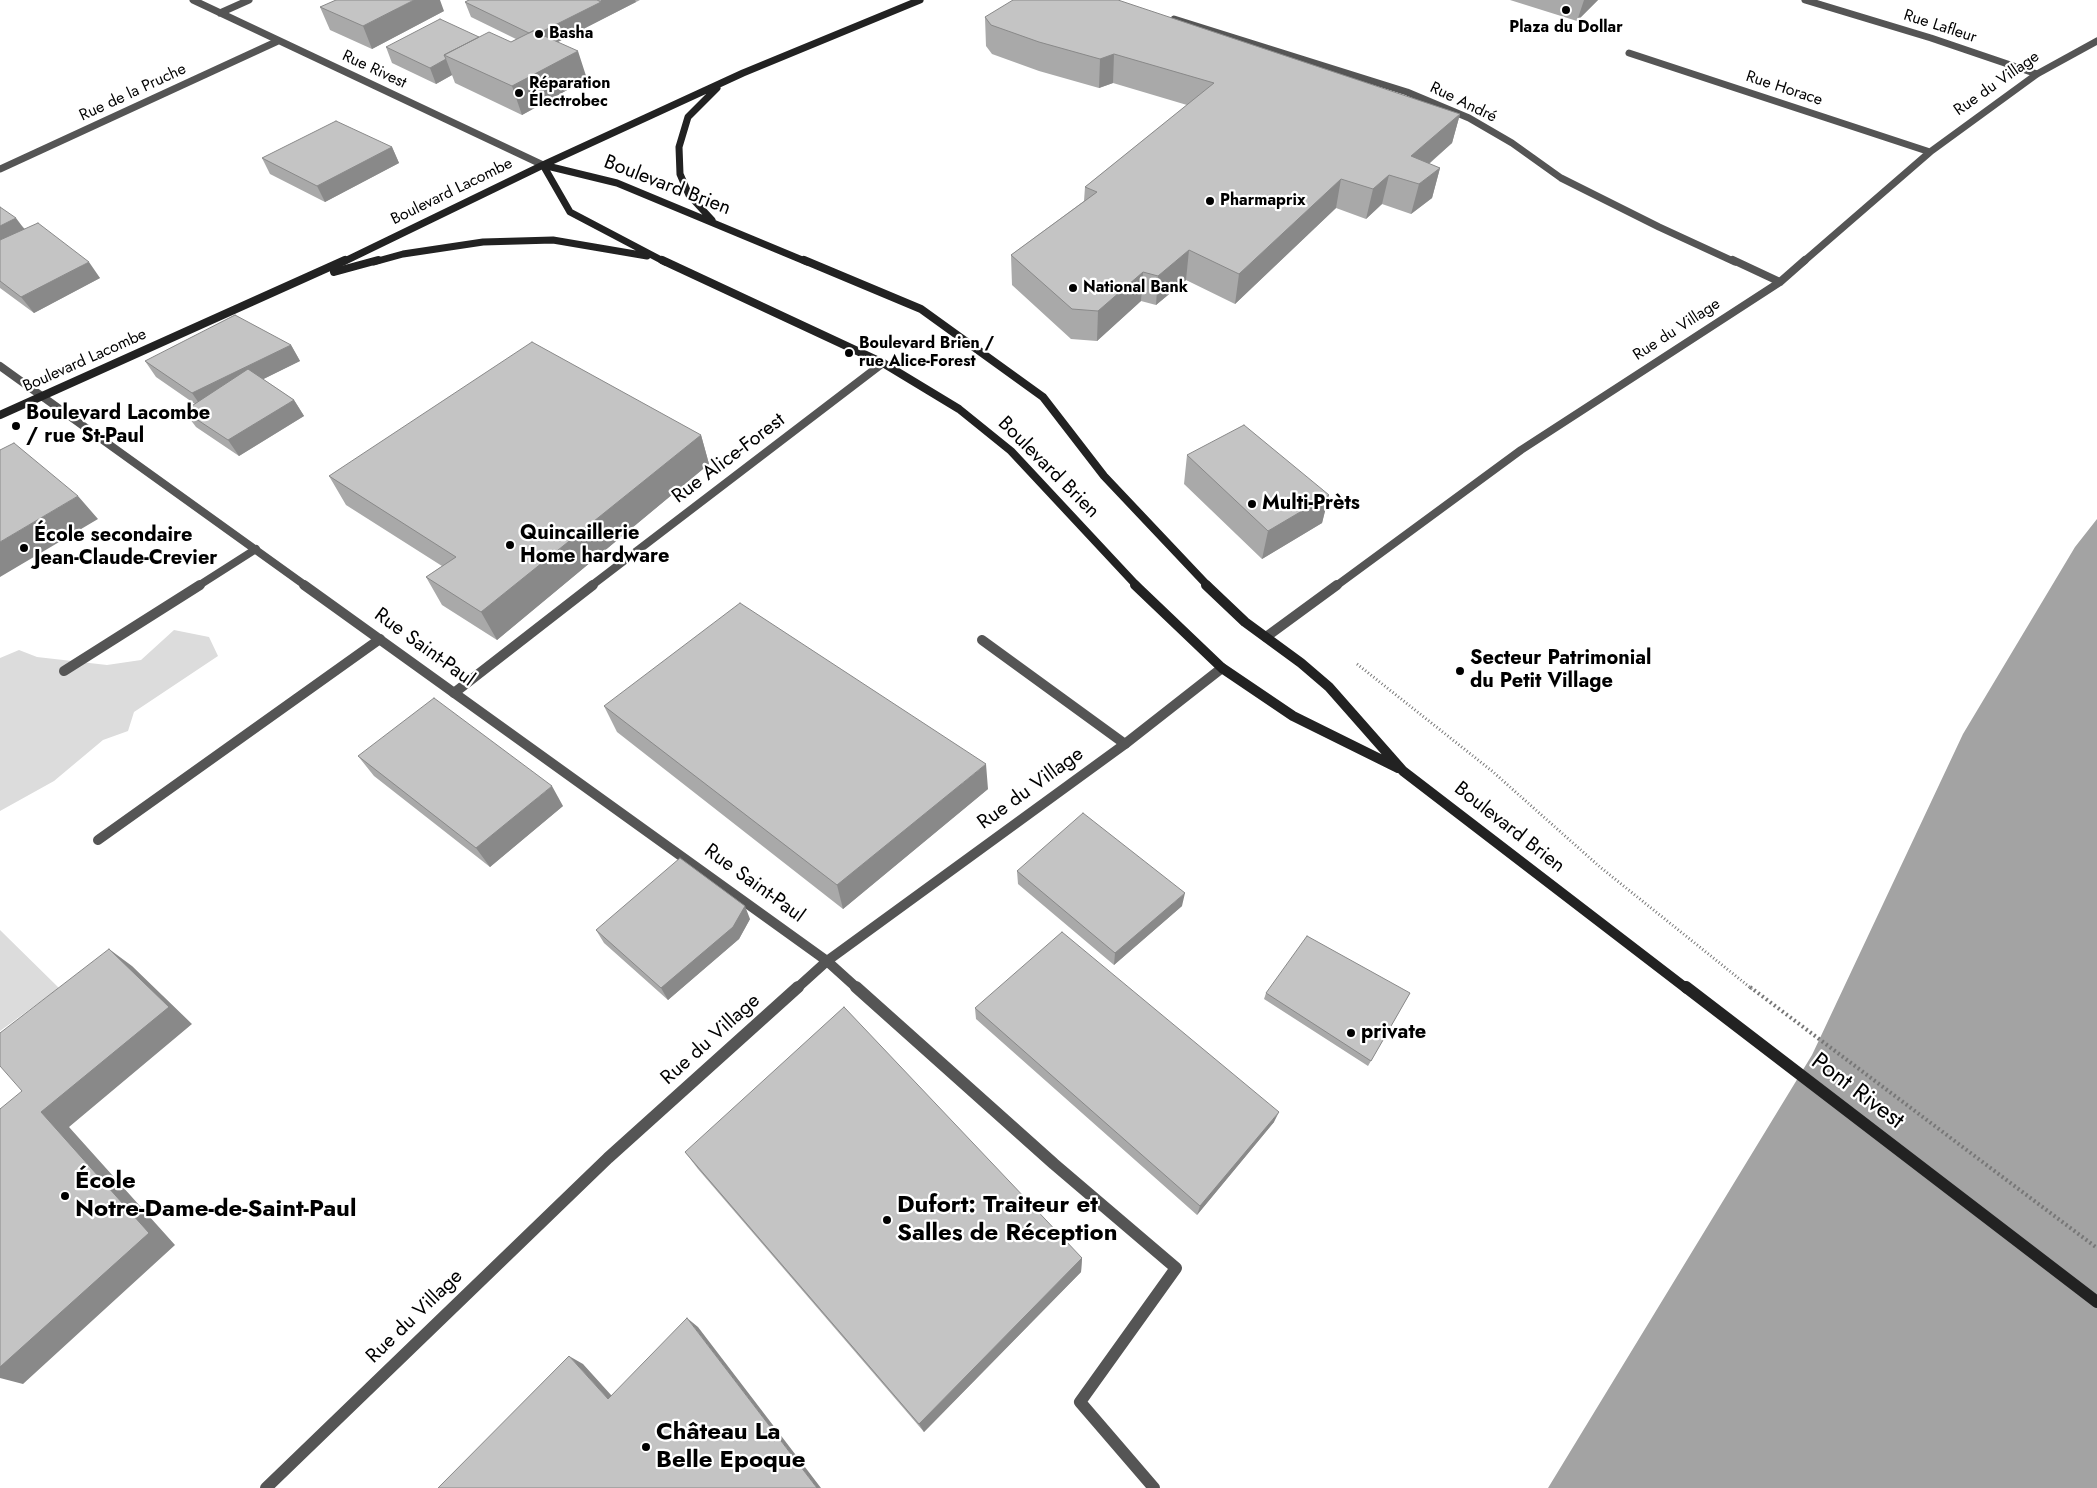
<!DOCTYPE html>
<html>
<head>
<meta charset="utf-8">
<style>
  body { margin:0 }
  canvas { display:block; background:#fff }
</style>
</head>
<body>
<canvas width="2097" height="1488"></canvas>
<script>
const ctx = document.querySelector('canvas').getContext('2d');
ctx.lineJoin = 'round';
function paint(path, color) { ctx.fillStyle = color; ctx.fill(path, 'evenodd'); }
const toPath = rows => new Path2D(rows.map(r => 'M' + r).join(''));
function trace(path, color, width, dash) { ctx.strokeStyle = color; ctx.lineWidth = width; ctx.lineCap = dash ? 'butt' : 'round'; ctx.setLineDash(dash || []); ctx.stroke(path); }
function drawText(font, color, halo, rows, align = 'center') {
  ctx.font = font + ' Jost,sans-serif'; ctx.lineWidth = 4.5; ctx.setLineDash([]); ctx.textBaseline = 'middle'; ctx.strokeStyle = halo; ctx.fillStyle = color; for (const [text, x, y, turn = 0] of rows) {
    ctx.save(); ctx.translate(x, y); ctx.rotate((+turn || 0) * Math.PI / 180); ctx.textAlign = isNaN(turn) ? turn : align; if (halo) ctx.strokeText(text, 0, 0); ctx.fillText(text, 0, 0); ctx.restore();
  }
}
paint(toPath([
  [174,630,209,637,218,656,134,712,128,731,103,740,54,781,0,811,0,658,19,650,37,657,107,665,141,660],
  [0,930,59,988,0,1031]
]), '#dcdcdc');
paint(toPath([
  [2097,519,2097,1488,1548,1488,1812,1055,1963,734,2075,547]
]), '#a3a3a3');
trace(toPath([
  [1357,664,1492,771,1600,867,1752,989]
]), '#777', 3, [1, 2.5]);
trace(toPath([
  [1750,987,2097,1248]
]), '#777', 4, [2, 3]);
trace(toPath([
  [198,586,256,549],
  [591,586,883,363]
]), '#555', 8);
trace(toPath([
  [982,640,1125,744],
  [64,671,200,585],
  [454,693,593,585],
  [98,840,380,639],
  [827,961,858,989]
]), '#555', 10);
trace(toPath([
  [856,987,1054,1164,1176,1268,1080,1402,1154,1488]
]), '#555', 12);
trace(toPath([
  [193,0,543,165],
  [1805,0,1931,38,2037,74],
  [220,13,249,0],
  [1174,19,1407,92,1469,118,1512,143,1561,178,1659,227,1735,262],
  [1629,53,1930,152],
  [0,169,278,41],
  [1803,262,1930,152,2037,74,2097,41]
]), '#555', 7);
trace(toPath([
  [1733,260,1780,282],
  [43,397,306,586],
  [1336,586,1521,450,1780,282,1805,260]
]), '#555', 8);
trace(toPath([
  [304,585,827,961],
  [1266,637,1337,585],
  [796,989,827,961,1125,744,1222,668]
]), '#555', 10);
trace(toPath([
  [266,1488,608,1158,798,987]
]), '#555', 12);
trace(toPath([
  [0,366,43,397]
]), '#555', 8);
trace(toPath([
  [543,165,617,183,807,262],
  [543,165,570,212,665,262],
  [712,220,689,195,680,174,679,147,688,117,717,88],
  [343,262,543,165,743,73,920,0],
  [374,262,403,254,483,242,553,240,647,256]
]), '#222', 7);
trace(toPath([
  [662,260,883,363,959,409,1011,451,1137,586],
  [804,260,921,309,1043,397,1104,476,1208,586],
  [334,272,378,260],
  [0,415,345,260]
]), '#222', 8);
trace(toPath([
  [1135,585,1222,668,1293,716,1398,768],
  [1206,585,1245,622,1301,663,1329,687,1403,771,1687,989]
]), '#222', 10);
trace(toPath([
  [1686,987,2097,1302]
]), '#222', 12);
paint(toPath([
  [469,0,640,0,558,42,587,79,522,115,455,83,452,75,436,84,392,63,386,47,479,37,511,42,516,39,471,17,465,2],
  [1510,0,1598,0,1577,21],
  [320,7,444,11,372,49,330,30],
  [985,17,1460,114,1452,143,1429,164,1440,168,1432,198,1411,214,1382,204,1366,219,1336,208,1235,304,1186,280,1156,305,1141,301,1097,341,1071,339,1012,285,1011,255,1084,201,1085,187,1187,105,1113,83,1099,88,1039,71,992,54,986,46],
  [392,147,399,163,325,202,270,174,262,158],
  [0,207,25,229,100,278,34,313,0,288],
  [291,345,300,361,263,379,294,400,304,416,239,456,196,427,184,411,195,404,156,377,145,361],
  [701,435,709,464,497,640,442,605,426,577,442,566,346,505,329,476],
  [1187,455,1329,495,1322,523,1262,559,1184,484],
  [604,706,988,789,843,909,617,732],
  [358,756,563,806,490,867,374,776],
  [1017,871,1182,906,1114,965,1018,884],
  [750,919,739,939,668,1000,604,943,596,930],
  [1266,993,1410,993,1368,1066,1264,999],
  [975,1008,1274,1122,1197,1215,976,1019],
  [685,1152,1082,1258,1081,1272,924,1432,698,1169]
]), '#a9a9a9');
paint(toPath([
  [414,0,440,0,444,11,372,49,363,26],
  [601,0,635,0,636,2,540,51,535,35,601,2],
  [1584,0,1598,0,1577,21],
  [578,51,587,79,522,115,512,86],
  [1114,54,1113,83,1099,88,1100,59],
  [446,59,452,75,436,84,430,68],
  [1460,114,1452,143,1409,181,1411,156],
  [392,147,399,163,325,202,317,186],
  [1440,168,1432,198,1411,214,1419,184],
  [1389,175,1382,204,1366,219,1373,189],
  [1341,179,1336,208,1235,304,1239,274],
  [16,218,28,234,0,248,0,226],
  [1189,250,1186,280,1156,305,1158,276],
  [89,262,100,278,34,313,21,297],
  [1143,272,1141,301,1097,341,1098,311],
  [291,345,300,361,203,409,192,393],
  [294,400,304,416,239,456,228,440],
  [701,435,709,464,497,640,481,612],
  [1329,495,1322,523,1262,559,1268,531],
  [78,496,98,519,0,577,0,542],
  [986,764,988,789,843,909,837,885],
  [552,786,563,806,490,867,476,848],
  [1185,893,1182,906,1114,965,1115,953],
  [745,906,750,919,739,939,668,1000,661,988],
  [109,949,132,966,192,1024,69,1127,175,1245,23,1384,0,1378,0,1367,41,1112],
  [1279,1112,1274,1122,1197,1215,1200,1206],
  [1082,1258,1081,1272,924,1432,919,1424],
  [687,1318,698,1327,821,1488,817,1488],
  [569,1356,583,1364,621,1406,608,1399]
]), '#898989');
const building = toPath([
  [336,0,414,0,363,26,320,7,336,0],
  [469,0,597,0,601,2,539,33,533,31,529,33,465,2,469,0],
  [1013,0,1118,0,1460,114,1411,156,1440,168,1419,184,1389,175,1373,189,1341,179,1239,274,1189,250,1158,276,1143,272,1098,311,1072,309,1011,255,1097,192,1085,187,1214,83,1114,54,1100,59,1039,42,991,25,985,17,1013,0],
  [440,19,479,37,444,55,446,59,430,68,386,47,440,19],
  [533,31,578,51,512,86,444,55,489,32,511,42,533,31],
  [336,121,392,147,317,186,262,158,336,121],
  [0,207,16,218,0,226,0,207],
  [38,223,89,262,21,297,0,281,0,240,38,223],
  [235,315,291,345,192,393,145,361,235,315],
  [532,342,701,435,481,612,426,577,456,557,329,476,532,342],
  [248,369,294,400,228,440,184,411,248,369],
  [1244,425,1329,495,1268,531,1187,455,1244,425],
  [14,443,78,496,0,542,0,450,14,443],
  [740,603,986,764,837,885,604,706,740,603],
  [434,698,552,786,476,848,358,756,434,698],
  [1083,813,1185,893,1115,953,1017,871,1083,813],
  [680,858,745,906,733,927,661,988,596,930,680,858],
  [1062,932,1279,1112,1200,1206,975,1008,1062,932],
  [1307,936,1410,993,1371,1061,1266,993,1307,936],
  [109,949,169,1007,41,1112,149,1233,0,1367,0,1109,22,1091,0,1066,0,1033,109,949],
  [844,1007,1082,1258,919,1424,685,1152,844,1007],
  [687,1318,817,1488,438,1488,569,1356,608,1399,687,1318]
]);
paint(building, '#c4c4c4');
trace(building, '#898989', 1);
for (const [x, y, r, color] of [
  [1566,10,5,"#000"],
  [539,34,5,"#000"],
  [519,93,5,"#000"],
  [1210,201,5,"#000"],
  [1073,288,5,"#000"],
  [849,353,5,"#000"],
  [16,426,5,"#000"],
  [1252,504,5,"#000"],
  [510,545,5,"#000"],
  [24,548,5,"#000"],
  [1460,671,5,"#000"],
  [1351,1033,5,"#000"],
  [65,1196,5,"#000"],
  [887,1220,5,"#000"],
  [646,1447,5,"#000"]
]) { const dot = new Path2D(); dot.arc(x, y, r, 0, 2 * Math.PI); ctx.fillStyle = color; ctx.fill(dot); trace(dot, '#fff', 2); }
drawText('16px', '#000', '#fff', [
  ["Rue Lafleur",1940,27,18],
  ["Rue Rivest",374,70,25],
  ["Rue du Village",1997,84,-35],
  ["Rue Horace",1784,89,18],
  ["Rue de la Pruche",133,93,-25],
  ["Rue André",1463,103,26],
  ["Boulevard Lacombe",452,192,-26],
  ["Rue du Village",1677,330,-33],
  ["Boulevard Lacombe",85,361,-24]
]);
drawText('bold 16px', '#000', '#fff', [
  ["Plaza du Dollar",1566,28,"center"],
  ["Basha",549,34],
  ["Réparation",529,84],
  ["Électrobec",529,102],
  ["Pharmaprix",1220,201],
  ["National Bank",1083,288],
  ["Boulevard Brien /",859,344],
  ["rue Alice-Forest",859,362]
], 'left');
drawText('20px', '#000', '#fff', [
  ["Boulevard Brien",667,186,21],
  ["Rue Alice-Forest",729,459,-37],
  ["Boulevard Brien",1048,468,45],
  ["Rue Saint-Paul",424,648,36],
  ["Rue du Village",1031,789,-36],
  ["Boulevard Brien",1509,828,38],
  ["Rue Saint-Paul",754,884,36],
  ["Rue du Village",711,1040,-42],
  ["Rue du Village",415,1317,-44]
]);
drawText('bold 20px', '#000', '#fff', [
  ["Boulevard Lacombe",26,414],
  ["/ rue St-Paul",26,437],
  ["Multi-Prèts",1262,504],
  ["Quincaillerie",520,534],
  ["Home hardware",520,557],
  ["École secondaire",34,536],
  ["Jean-Claude-Crevier",34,559],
  ["Secteur Patrimonial",1470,659],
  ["du Petit Village",1470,682],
  ["private",1361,1033]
], 'left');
drawText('24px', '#000', '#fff', [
  ["Pont Rivest",1857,1092,37]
]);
drawText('bold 24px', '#000', '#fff', [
  ["École",75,1182],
  ["Notre-Dame-de-Saint-Paul",75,1210],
  ["Dufort: Traiteur et",897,1206],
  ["Salles de Réception",897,1234],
  ["Château La",656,1433],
  ["Belle Epoque",656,1461]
], 'left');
</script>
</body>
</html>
